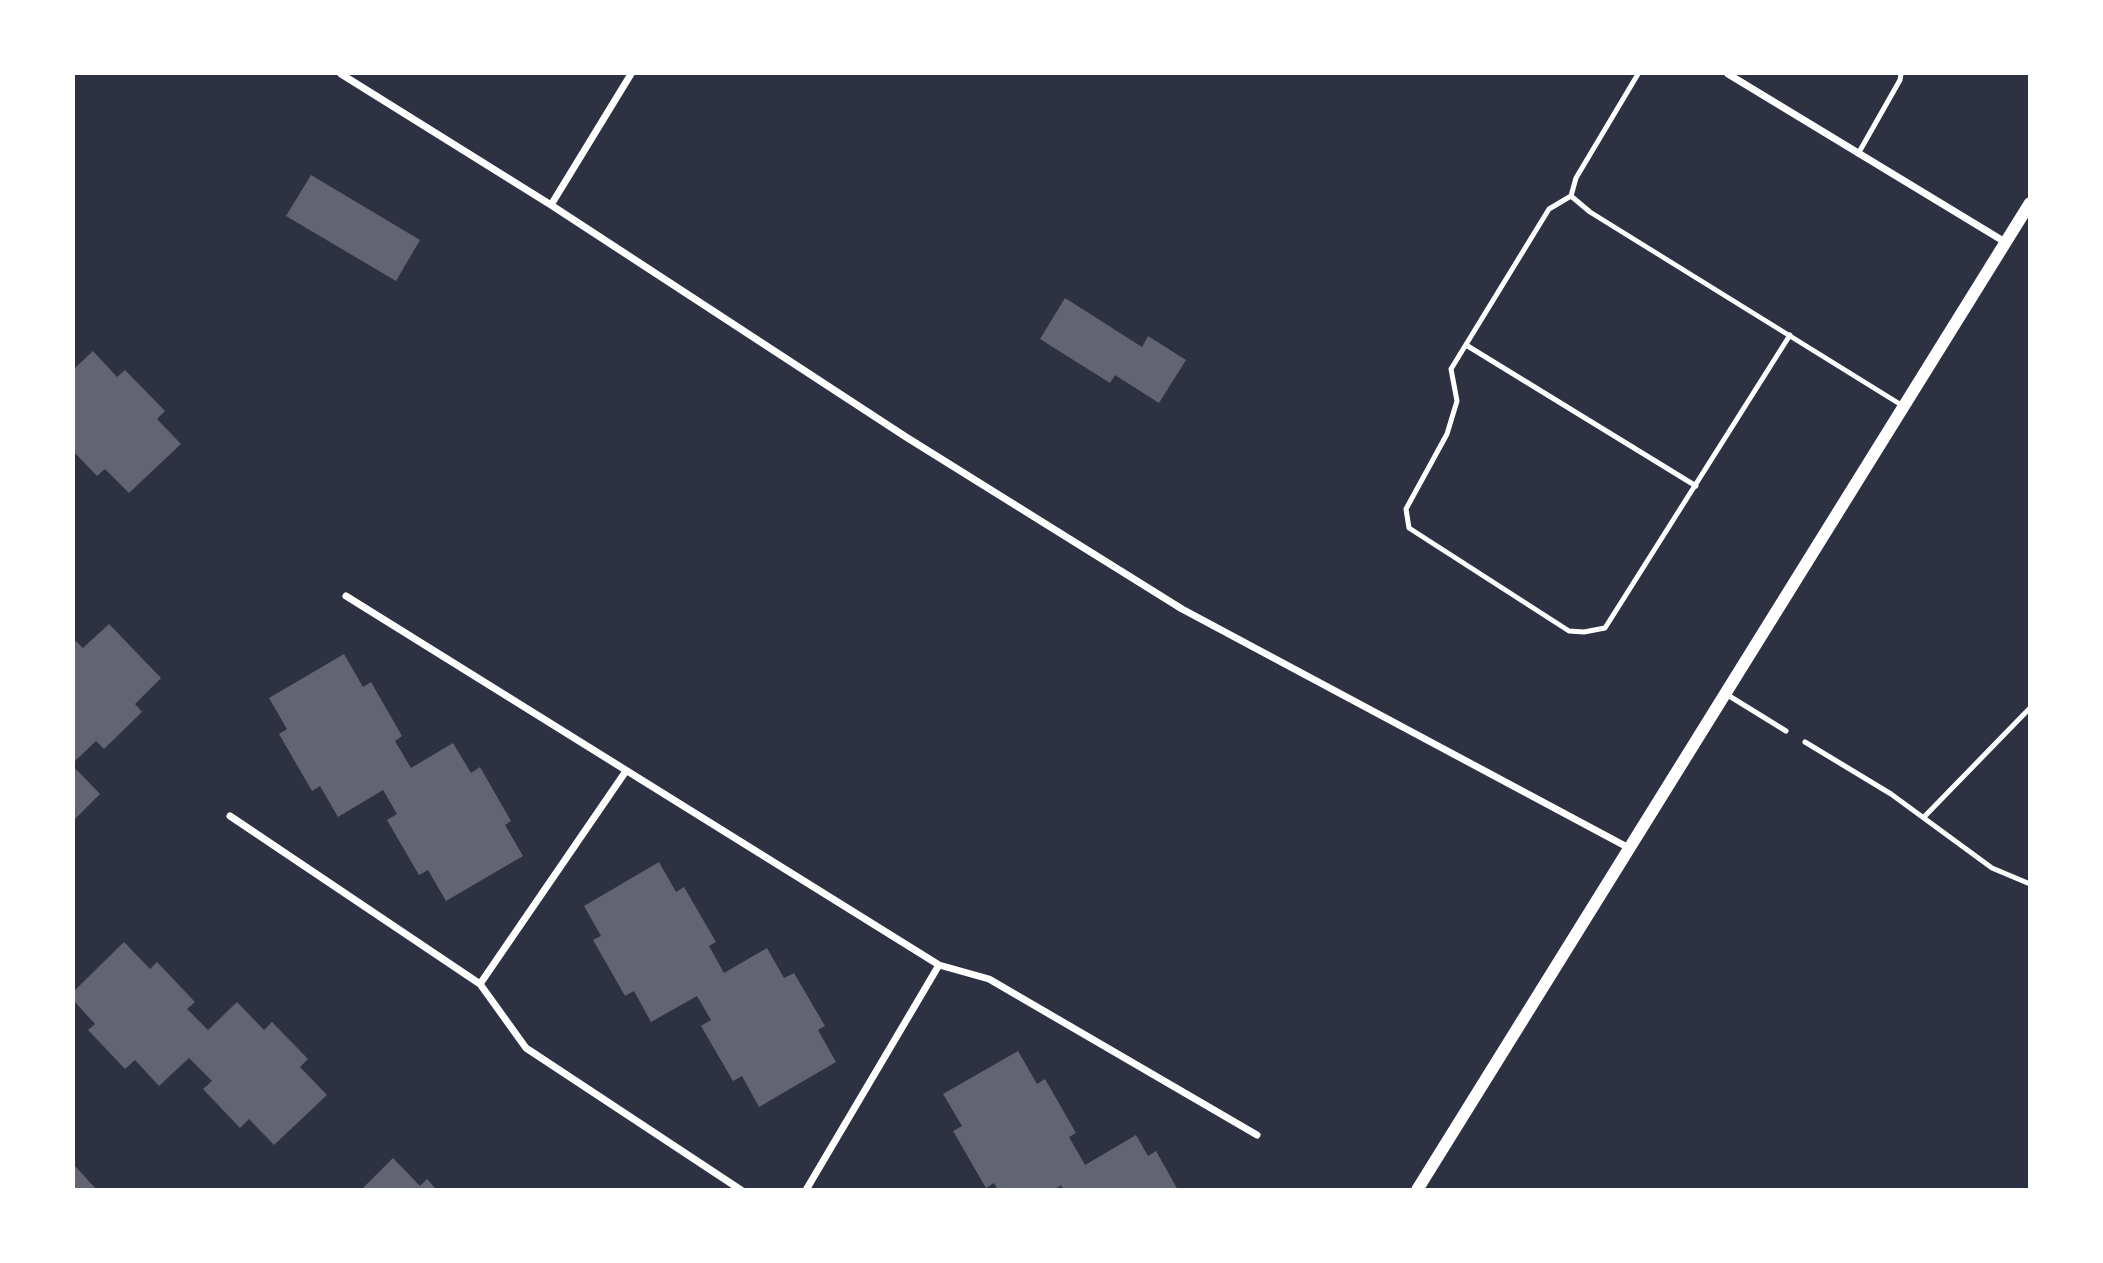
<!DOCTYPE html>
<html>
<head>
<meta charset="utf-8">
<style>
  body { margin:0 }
  #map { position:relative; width:2103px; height:1263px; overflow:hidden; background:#2d3142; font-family:"Fira Sans",sans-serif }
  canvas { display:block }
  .frame { position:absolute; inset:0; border:75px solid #fff; pointer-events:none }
</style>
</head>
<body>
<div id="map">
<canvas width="2103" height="1263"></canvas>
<div class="frame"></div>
</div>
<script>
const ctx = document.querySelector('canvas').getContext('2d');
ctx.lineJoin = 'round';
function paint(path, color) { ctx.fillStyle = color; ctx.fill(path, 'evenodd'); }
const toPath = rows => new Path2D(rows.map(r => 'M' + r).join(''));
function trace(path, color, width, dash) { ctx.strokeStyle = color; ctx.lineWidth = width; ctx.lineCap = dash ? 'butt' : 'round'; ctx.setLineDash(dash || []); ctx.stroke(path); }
paint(toPath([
  [311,175,420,240,396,281,286,216],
  [1065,298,1142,347,1148,336,1186,360,1159,403,1115,375,1110,383,1040,339],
  [93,351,117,377,125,370,165,411,157,419,181,444,129,493,105,469,97,476,74,452,74,369],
  [109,624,161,678,135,704,142,712,104,749,96,741,74,762,74,643,76,641,83,648],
  [344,654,363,687,371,682,402,736,395,741,411,768,453,743,471,773,480,767,511,821,505,825,523,856,446,901,428,870,419,875,387,820,397,814,383,790,338,817,320,786,312,791,279,734,287,729,269,698],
  [74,767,100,794,74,820],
  [659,862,676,892,684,887,716,942,709,946,724,973,767,948,784,978,794,973,825,1026,818,1030,836,1062,759,1107,742,1076,733,1081,701,1026,711,1020,697,996,651,1022,634,991,625,996,593,940,601,936,584,906],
  [124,942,150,969,157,962,195,1002,187,1009,208,1030,237,1002,264,1030,272,1022,308,1059,300,1067,327,1095,274,1145,249,1119,240,1128,203,1089,212,1081,189,1058,159,1086,135,1060,125,1069,88,1030,95,1024,74,1001,74,991],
  [1018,1051,1037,1084,1045,1079,1076,1133,1069,1137,1085,1165,1136,1135,1148,1156,1156,1151,1178,1190,1063,1190,1061,1185,1054,1190,998,1190,994,1183,986,1188,953,1131,962,1126,943,1094],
  [393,1158,420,1186,427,1179,437,1190,361,1190],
  [74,1165,97,1190,74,1190]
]), '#626471');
trace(toPath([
  [1638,74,1576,178,1571,196,1590,212,1903,406],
  [1858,154,1900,80,1901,74],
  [1571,196,1549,209,1451,369,1457,401,1447,434,1406,509,1409,528,1569,631,1584,632,1605,628,1790,335],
  [1466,345,1696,486],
  [1726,694,1786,731],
  [1805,742,1891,794,1992,868,2030,884],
  [1924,817,2030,708]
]), '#fff', 5);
trace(toPath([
  [341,74,551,205,906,437,1182,609,1629,848],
  [1728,74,2005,242],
  [551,205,631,74],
  [346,596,939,965,989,979,1257,1135],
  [230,816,480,984,526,1048,741,1190],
  [480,984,626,771],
  [806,1190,939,965]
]), '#fff', 7);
trace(toPath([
  [1417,1190,2030,203]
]), '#fff', 12);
</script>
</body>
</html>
